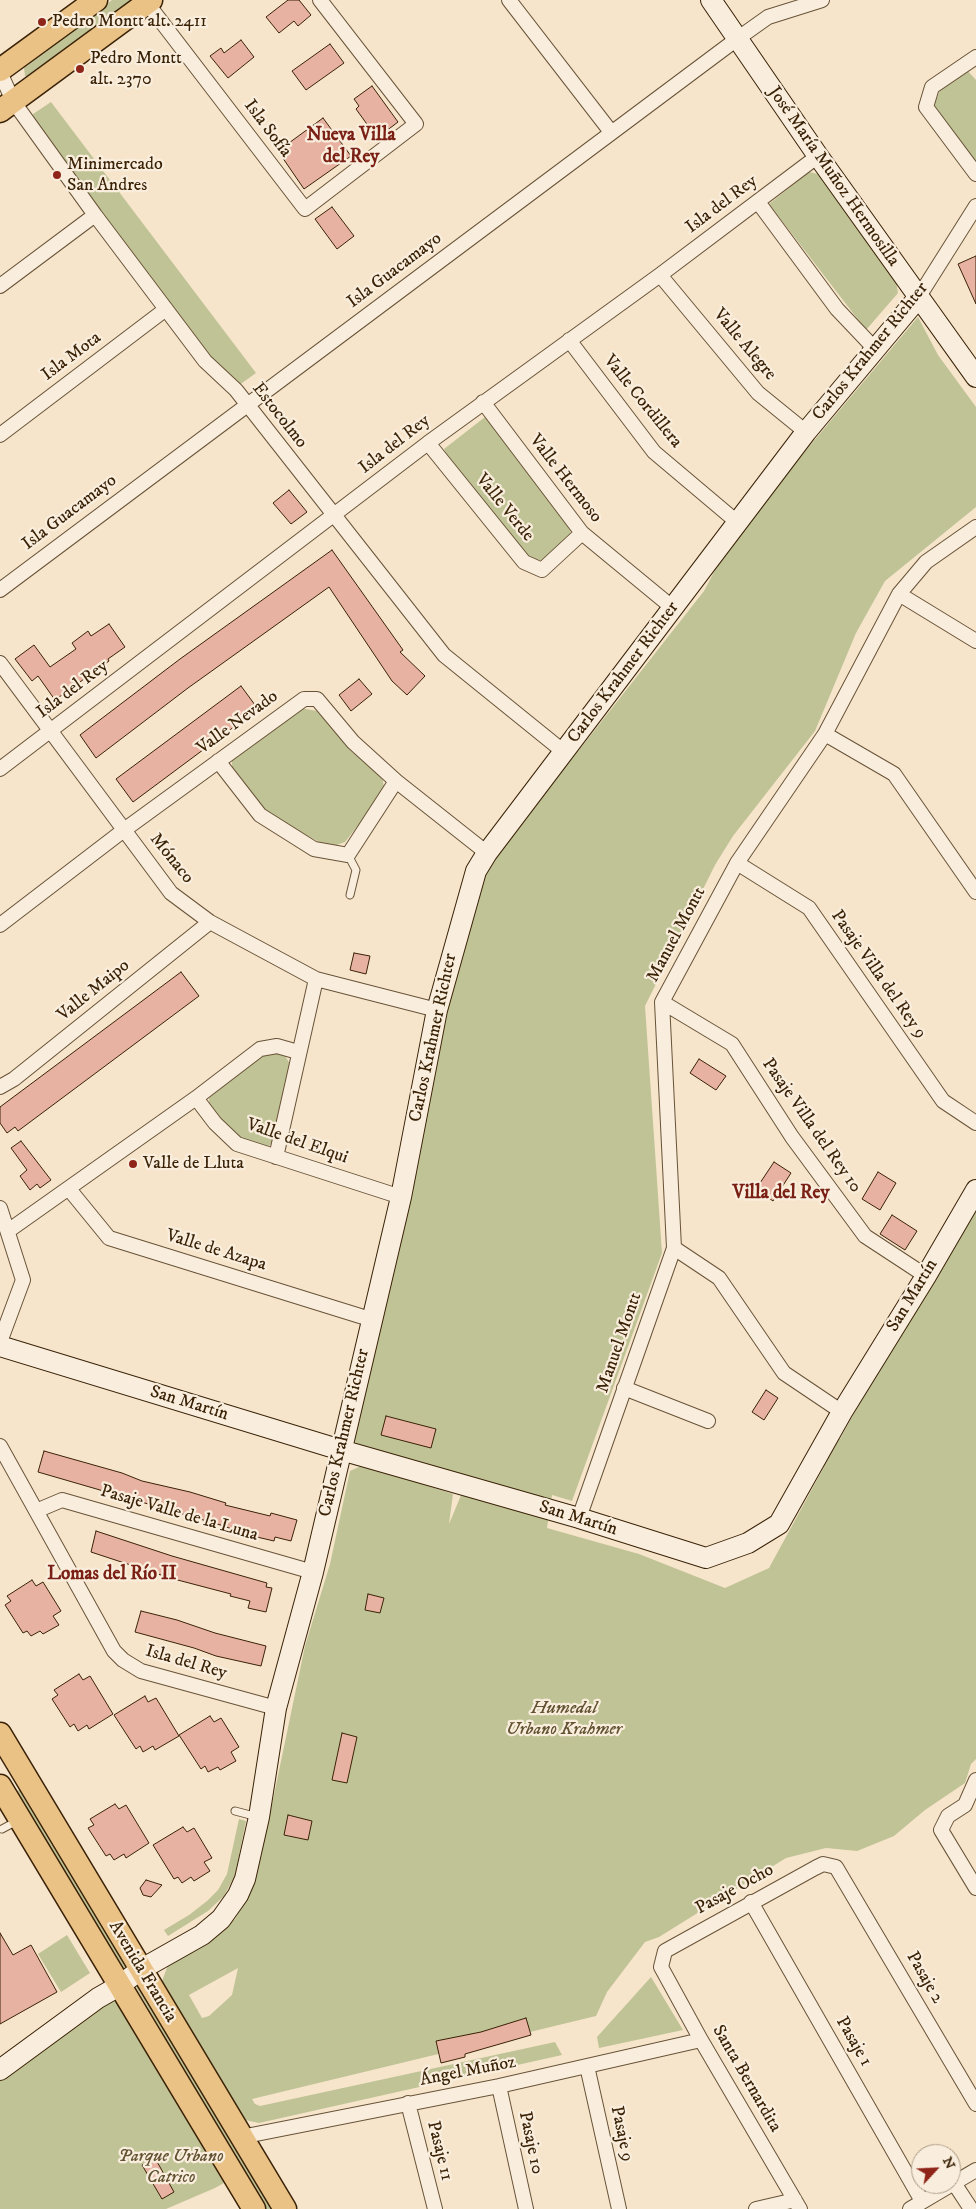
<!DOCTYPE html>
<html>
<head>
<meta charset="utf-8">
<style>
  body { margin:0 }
  #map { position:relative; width:976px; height:2209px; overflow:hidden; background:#f6e5cb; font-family:"IM FELL DW Pica",serif }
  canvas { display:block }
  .north { position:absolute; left:911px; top:2144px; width:50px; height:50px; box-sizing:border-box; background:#f9eedd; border:1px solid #ad9c87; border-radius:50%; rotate:65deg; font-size:14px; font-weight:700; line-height:20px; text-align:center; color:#3a2207 }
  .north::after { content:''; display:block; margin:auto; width:18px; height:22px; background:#8f2418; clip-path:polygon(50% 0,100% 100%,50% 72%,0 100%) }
</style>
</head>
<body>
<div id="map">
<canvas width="976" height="2209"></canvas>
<div class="north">N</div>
</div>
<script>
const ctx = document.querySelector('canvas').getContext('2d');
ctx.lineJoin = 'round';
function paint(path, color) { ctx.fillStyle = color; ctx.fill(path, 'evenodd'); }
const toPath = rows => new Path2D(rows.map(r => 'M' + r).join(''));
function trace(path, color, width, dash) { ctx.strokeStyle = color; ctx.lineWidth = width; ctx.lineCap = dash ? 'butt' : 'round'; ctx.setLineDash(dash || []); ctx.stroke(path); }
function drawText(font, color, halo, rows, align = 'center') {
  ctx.font = font + ' "IM FELL DW Pica",serif'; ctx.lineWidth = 4.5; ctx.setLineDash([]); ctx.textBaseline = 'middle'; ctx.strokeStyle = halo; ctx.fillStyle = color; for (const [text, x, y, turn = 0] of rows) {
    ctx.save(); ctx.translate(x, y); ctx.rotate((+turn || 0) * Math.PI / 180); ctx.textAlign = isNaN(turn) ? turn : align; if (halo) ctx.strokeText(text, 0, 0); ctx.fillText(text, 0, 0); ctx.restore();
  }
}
paint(toPath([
  [112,0,137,0,32,78,25,76,24,68],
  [966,69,976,80,976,167,933,107,941,88],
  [51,102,256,373,231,391,34,124,33,114],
  [809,172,818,174,896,281,898,293,866,330,769,204],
  [918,317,938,355,976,407,976,507,885,581,856,633,815,731,733,836,715,865,645,1006,662,1253,572,1501,552,1495,547,1528,639,1554,725,1588,769,1568,824,1467,822,1465,838,1439,840,1439,889,1349,976,1203,976,1759,971,1764,965,1783,925,1810,894,1836,857,1851,826,1848,786,1858,659,1937,645,1942,607,1992,596,2016,252,2099,255,2104,260,2106,555,2042,562,2055,259,2123,245,2120,235,2103,215,2108,275,2209,264,2209,185,2115,224,2183,215,2188,166,2209,0,2209,0,2080,105,2002,118,2001,141,2040,162,2032,133,1982,138,1979,187,2023,162,1981,168,1965,223,1929,235,1919,246,1900,261,1857,305,1646,330,1564,350,1471,363,1465,453,1494,449,1524,467,1481,357,1445,353,1438,446,1010,484,871,704,591,732,538],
  [238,1968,232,1995,209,2016,202,2018,189,1995],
  [485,417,571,529,569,540,544,561,524,557,448,457,444,449],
  [300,708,317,711,352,752,382,777,385,791,345,842,334,846,323,844,268,814,232,768,232,758],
  [264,1053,284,1054,290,1064,274,1142,266,1148,237,1139,209,1108,209,1094],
  [24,1788,130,1966,122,1971,16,1795,19,1789],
  [239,1819,246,1821,235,1875,224,1896,208,1911,168,1936,164,1930,189,1915,207,1901,218,1890,227,1874],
  [67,1935,90,1973,61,1992,38,1954],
  [651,1977,683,2030,599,2048,597,2037]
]), '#c0c395');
const building = toPath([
  [288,0,299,0,311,15,298,26,294,21,279,33,266,17,288,0],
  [241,40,254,57,228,78,210,56,221,48,224,53,241,40],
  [330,44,344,63,306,90,292,71,330,44],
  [372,86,398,122,377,138,356,109,359,106,354,99,372,86],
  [323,118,351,156,304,189,278,151,323,118],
  [332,207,354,236,337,249,315,219,332,207],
  [976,256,976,304,958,264,976,256],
  [289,490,307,512,291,524,273,503,289,490],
  [332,550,403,650,400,652,425,676,407,695,392,681,329,587,188,688,96,758,80,735,180,659,332,550],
  [109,624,125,647,108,659,109,661,55,700,38,676,32,681,15,659,34,645,50,667,76,649,72,643,88,631,91,636,109,624],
  [359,679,372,694,351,711,339,695,359,679],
  [241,686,258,709,133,802,116,779,241,686],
  [354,953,370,956,366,974,350,970,354,953],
  [181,972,199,996,18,1131,15,1127,7,1133,0,1123,0,1107,181,972],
  [699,1059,726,1076,716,1090,690,1073,699,1059],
  [21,1141,51,1180,40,1188,37,1184,30,1190,20,1176,27,1170,11,1148,21,1141],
  [774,1162,791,1173,773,1201,756,1189,774,1162],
  [878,1172,896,1183,880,1210,862,1199,878,1172],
  [892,1215,917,1231,905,1250,880,1234,892,1215],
  [766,1390,778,1398,764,1420,752,1412,766,1390],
  [386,1416,436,1429,431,1448,381,1435,386,1416],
  [44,1451,122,1473,142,1481,190,1492,226,1503,225,1505,270,1516,271,1513,297,1520,291,1541,275,1537,274,1541,244,1534,224,1526,38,1472,44,1451],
  [96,1531,172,1556,267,1583,266,1587,272,1588,266,1612,248,1608,250,1601,230,1596,231,1594,170,1578,91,1552,96,1531],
  [32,1580,36,1586,43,1582,61,1611,53,1616,59,1625,43,1634,40,1631,31,1636,27,1631,23,1633,5,1605,11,1601,7,1596,32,1580],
  [368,1594,384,1598,380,1613,365,1610,368,1594],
  [141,1611,177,1620,215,1633,266,1646,261,1666,216,1656,194,1648,135,1632,141,1611],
  [79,1674,83,1680,90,1676,113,1714,89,1729,87,1725,78,1731,74,1724,70,1727,52,1699,58,1695,54,1690,79,1674],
  [145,1696,148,1702,156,1698,179,1736,155,1750,153,1746,143,1752,140,1746,136,1749,114,1715,145,1696],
  [210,1716,214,1722,221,1718,239,1747,231,1752,236,1761,220,1770,218,1767,208,1772,205,1766,201,1769,179,1735,210,1716],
  [342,1733,357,1737,347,1783,332,1780,342,1733],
  [115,1804,119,1809,126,1805,149,1843,126,1858,124,1854,114,1860,110,1854,106,1856,88,1828,94,1825,90,1819,115,1804],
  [288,1815,312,1821,308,1840,284,1835,288,1815],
  [183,1827,187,1832,194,1828,212,1858,204,1862,210,1871,194,1881,191,1877,182,1883,178,1877,174,1879,153,1845,183,1827],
  [146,1880,162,1885,151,1897,143,1895,140,1888,146,1880],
  [0,1933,13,1955,31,1945,57,1992,0,2024,0,1933],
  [526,2018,531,2035,465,2054,465,2057,441,2063,436,2041,481,2032,526,2018],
  [155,2158,174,2192,162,2199,142,2165,155,2158]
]);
paint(building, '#e7b2a1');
trace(building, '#3a2207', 1);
const lane = toPath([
  [348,855,356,870,350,895],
  [235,1811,258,1817],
  [2,1829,17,1821]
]);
const street = toPath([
  [509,0,611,132],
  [147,3,305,209,416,124,320,0],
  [976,57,932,87,926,107,976,174],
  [0,72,13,101,95,215,205,361,236,390,444,655,564,752],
  [758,202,837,309,875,349],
  [660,275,758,393,806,432],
  [0,286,95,215],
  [918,298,976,206],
  [569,340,654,452,737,522],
  [483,402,582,533,673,608],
  [0,435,166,309],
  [428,443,524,562,542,570,582,533],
  [0,590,737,39,768,17,822,0],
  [899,594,976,641],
  [0,663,171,893,210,922,316,979,437,1010],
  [825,734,894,774,976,892],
  [218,761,260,815,314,849,348,855,396,781],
  [0,769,428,443,660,275,818,156],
  [737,863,809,908,943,1101,976,1123],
  [0,925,124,830,304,699,317,699,353,742,396,781,487,853],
  [662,1002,732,1044,792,1137,865,1236,926,1276],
  [0,1087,14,1079,210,922],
  [196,1098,215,1123,237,1144,401,1197],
  [276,1157,316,979],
  [69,1189,109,1238,373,1320],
  [0,1208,23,1280,0,1342],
  [8,1231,196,1098,260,1049,277,1046,298,1052],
  [674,1248,719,1278,784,1373,842,1412],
  [624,1388,708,1421],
  [0,1446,114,1651,123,1660,141,1671,276,1708],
  [36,1511,62,1500,313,1572],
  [579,1518,674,1248,662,1002,737,863,825,734,899,594,926,562,976,527],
  [976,1780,965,1805,948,1816,941,1830,976,1888],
  [751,1902,922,2201],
  [587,2066,619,2209],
  [499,2086,526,2209],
  [408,2103,435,2209],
  [241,2137,499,2086,701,2040],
  [954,2183,971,2209],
  [756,2209,795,2200],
  [800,2209,701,2040,661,1967,665,1951,815,1868,823,1864,836,1867,976,2104],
  [910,2209,976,2170]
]);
const secondary = toPath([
  [711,0,818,156,976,377],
  [0,1346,341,1450,579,1518,706,1558,748,1543,779,1524,842,1412,926,1276,976,1190],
  [0,2070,98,1998,119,1986,140,1970,202,1935,221,1919,238,1895,245,1879,259,1817,276,1708,313,1572,401,1197,437,1010,476,871,487,853,806,432,918,298]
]);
const primary = toPath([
  [0,70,96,0],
  [0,111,151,0],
  [0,1734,285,2209],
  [0,1786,254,2209]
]);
trace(lane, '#695338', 9);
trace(street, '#695338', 16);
trace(secondary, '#3a2207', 22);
trace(primary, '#3a2207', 25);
trace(lane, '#f9eedd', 7);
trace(street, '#f9eedd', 14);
trace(secondary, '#f9eedd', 20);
trace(primary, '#ebc286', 22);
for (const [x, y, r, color] of [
  [42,22,5,"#8f2418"],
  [80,69,5,"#8f2418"],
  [57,175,5,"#8f2418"],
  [133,1164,5,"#8f2418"]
]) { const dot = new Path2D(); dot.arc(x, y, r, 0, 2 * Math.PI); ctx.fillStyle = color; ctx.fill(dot); trace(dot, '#f9eedd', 2); }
drawText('18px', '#3a2207', '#f9eedd', [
  ["Pedro Montt alt. 2411",52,22],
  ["Pedro Montt",90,59],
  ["alt. 2370",90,80],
  ["Minimercado",67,165],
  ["San Andres",67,186],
  ["Valle de Lluta",143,1164]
], 'left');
drawText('18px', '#3a2207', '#f9eedd', [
  ["Isla Sofía",267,129,53],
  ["José María Muñoz Hermosilla",833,177,55],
  ["Isla del Rey",722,205,-37],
  ["Isla Guacamayo",395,271,-37],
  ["Valle Alegre",744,345,50],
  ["Carlos Krahmer Richter",871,352,-51],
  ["Isla Mota",72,357,-37],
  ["Valle Cordillera",642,402,51],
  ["Estocolmo",279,416,52],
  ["Isla del Rey",395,445,-38],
  ["Valle Hermoso",565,479,52],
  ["Valle Verde",504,508,51],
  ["Isla Guacamayo",70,513,-37],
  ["Carlos Krahmer Richter",624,673,-53],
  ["Isla del Rey",73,690,-37],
  ["Valle Nevado",238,723,-36],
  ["Mónaco",171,859,51],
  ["Manuel Montt",677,935,-62],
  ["Pasaje Villa del Rey 9",878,975,55],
  ["Valle Maipo",94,991,-39],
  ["Carlos Krahmer Richter",434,1038,-78],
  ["Pasaje Villa del Rey 10",811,1126,55],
  ["Valle del Elqui",297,1142,19],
  ["Valle de Azapa",216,1251,17],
  ["San Martín",913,1296,-59],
  ["Manuel Montt",620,1343,-71],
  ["San Martín",189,1404,17],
  ["Carlos Krahmer Richter",345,1433,-77],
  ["Pasaje Valle de la Luna",179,1514,16],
  ["San Martín",578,1519,17],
  ["Isla del Rey",186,1663,16],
  ["Pasaje Ocho",735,1890,-29],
  ["Avenida Francia",142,1972,59],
  ["Pasaje 2",924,1978,60],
  ["Pasaje 1",853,2042,60],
  ["Ángel Muñoz",468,2072,-11],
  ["Santa Bernardita",746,2079,60],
  ["Pasaje 9",621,2134,78],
  ["Pasaje 10",530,2143,78],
  ["Pasaje 11",439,2151,76]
]);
drawText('italic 18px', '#625232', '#f9eedd', [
  ["Humedal",564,1709],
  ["Urbano Krahmer",564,1730],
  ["Parque Urbano",171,2157],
  ["Catrico",171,2178]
]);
drawText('bold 19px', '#7a1f14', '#f9eedd', [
  ["Nueva Villa",351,136],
  ["del Rey",351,158],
  ["Villa del Rey",781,1194],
  ["Lomas del Río II",112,1575]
]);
</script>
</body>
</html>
